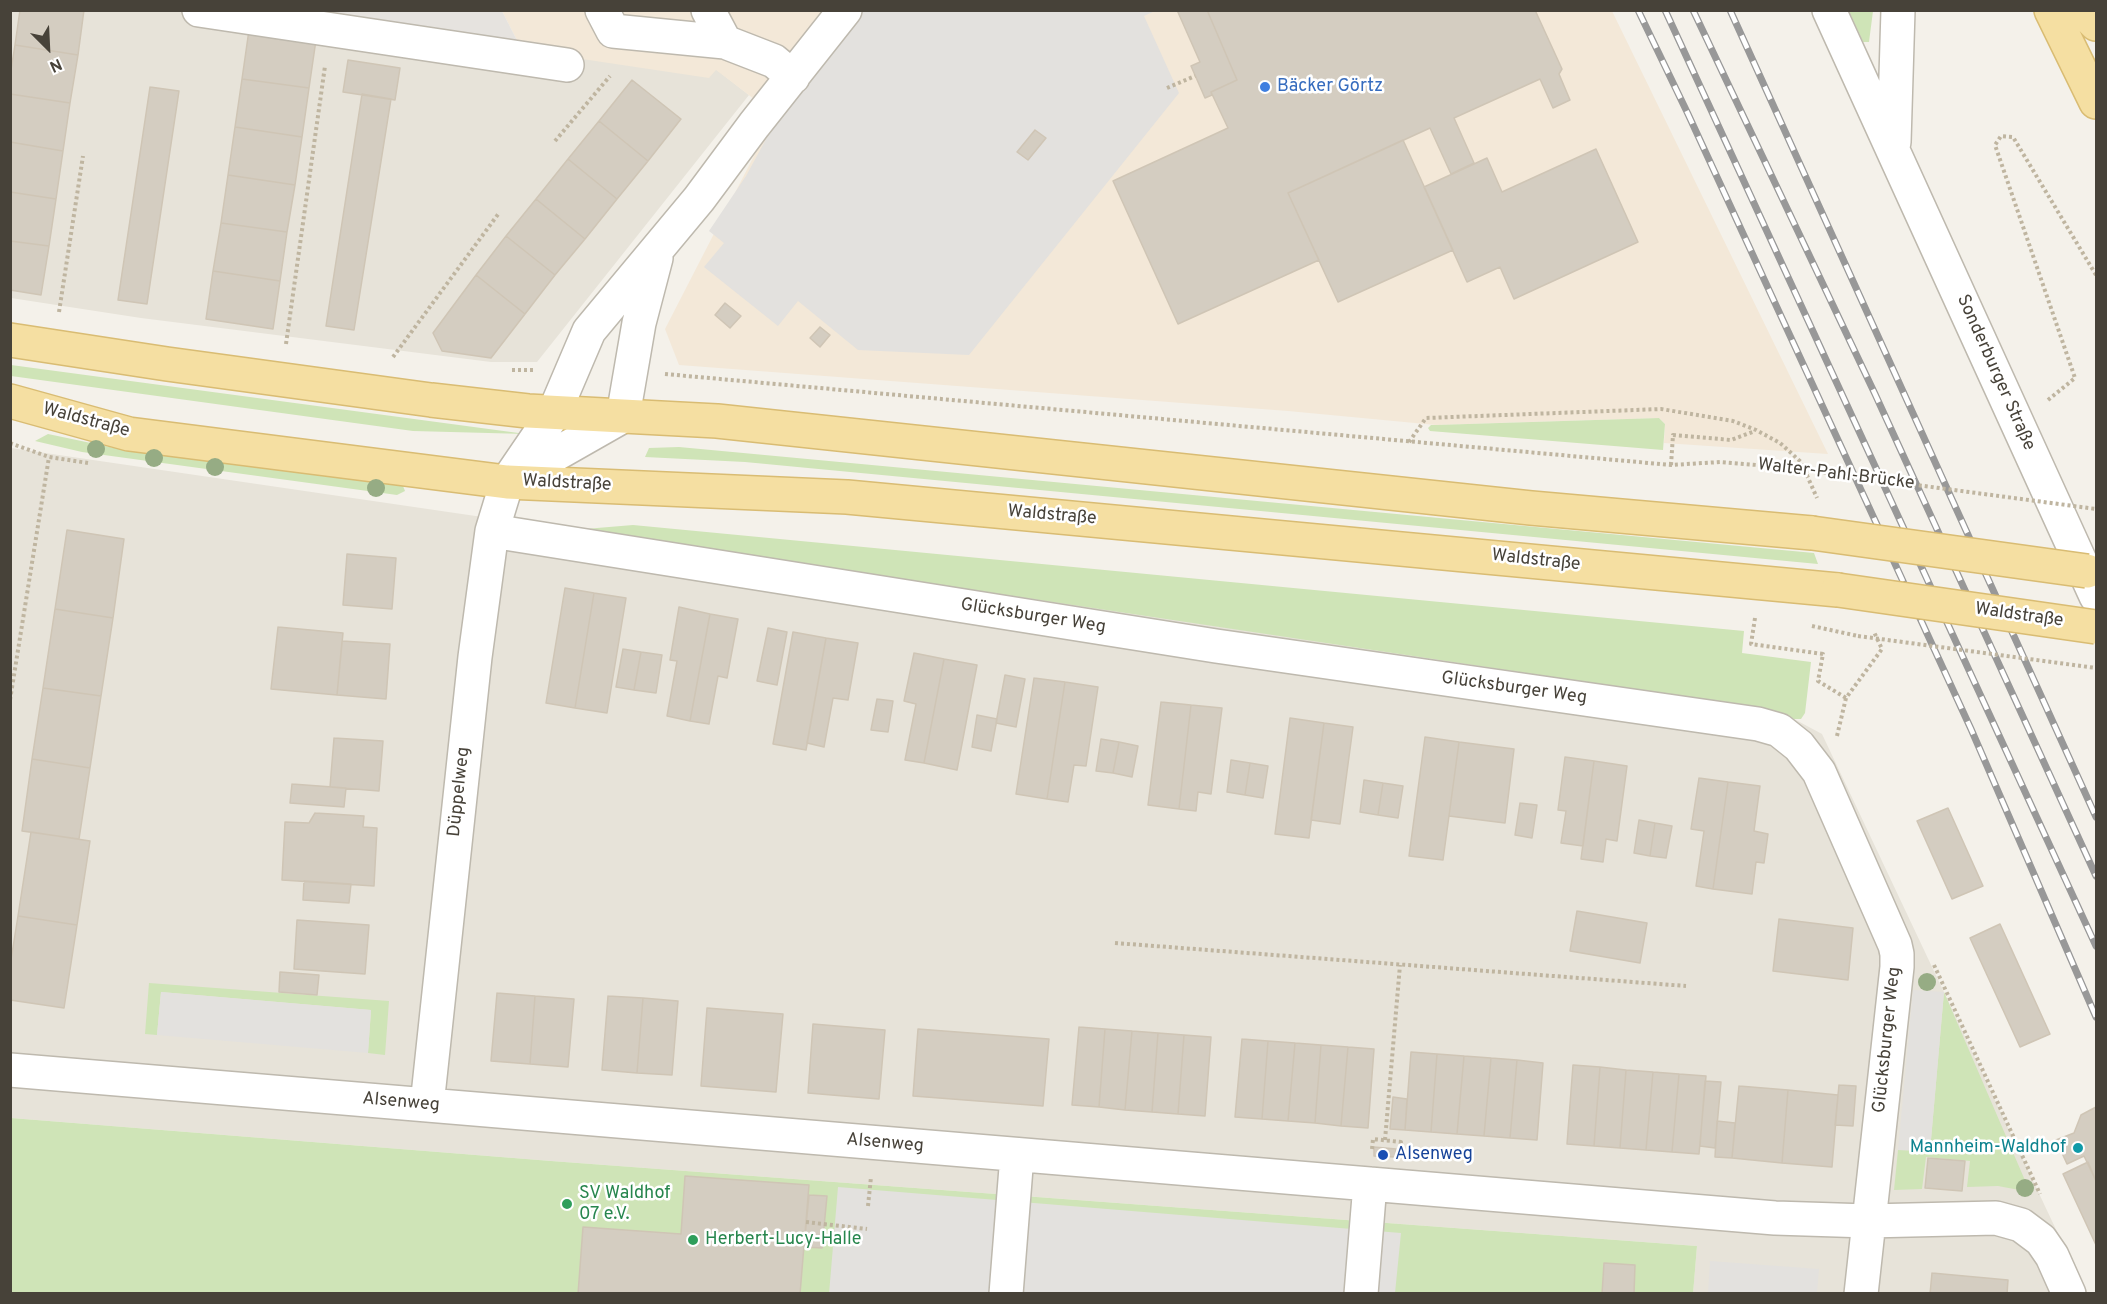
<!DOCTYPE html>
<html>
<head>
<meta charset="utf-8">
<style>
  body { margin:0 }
  #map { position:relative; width:2107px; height:1304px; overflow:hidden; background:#f4f1ea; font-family:Overpass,sans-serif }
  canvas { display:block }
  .frame { position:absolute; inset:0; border:12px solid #474239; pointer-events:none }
  .north { position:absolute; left:18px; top:18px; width:60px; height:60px; -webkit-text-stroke:4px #fff; paint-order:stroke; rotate:156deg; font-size:16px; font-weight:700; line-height:24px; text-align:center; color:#474239 }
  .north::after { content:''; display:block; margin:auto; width:21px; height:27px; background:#474239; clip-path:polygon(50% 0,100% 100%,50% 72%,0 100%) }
</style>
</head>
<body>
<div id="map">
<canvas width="2107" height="1304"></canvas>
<div class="frame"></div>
<div class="north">N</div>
</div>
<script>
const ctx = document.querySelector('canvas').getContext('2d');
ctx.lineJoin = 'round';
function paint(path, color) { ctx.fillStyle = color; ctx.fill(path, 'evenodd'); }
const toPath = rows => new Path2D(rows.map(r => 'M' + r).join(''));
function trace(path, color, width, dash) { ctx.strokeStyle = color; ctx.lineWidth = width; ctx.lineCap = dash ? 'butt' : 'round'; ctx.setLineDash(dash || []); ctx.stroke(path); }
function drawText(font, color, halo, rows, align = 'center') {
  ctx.font = font + ' Overpass,sans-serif'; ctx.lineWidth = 5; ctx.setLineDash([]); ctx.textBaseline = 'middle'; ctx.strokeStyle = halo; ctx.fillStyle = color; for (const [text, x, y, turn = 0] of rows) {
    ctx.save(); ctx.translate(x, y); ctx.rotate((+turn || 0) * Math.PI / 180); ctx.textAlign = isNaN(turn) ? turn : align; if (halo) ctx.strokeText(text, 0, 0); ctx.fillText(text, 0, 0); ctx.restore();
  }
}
paint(toPath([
  [10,11,256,11,716,69,749,95,537,362,491,362,141,318,11,298],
  [11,448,906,579,1766,709,1794,719,1822,734,2086,1293,1693,1293,1697,1246,551,1161,11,1118]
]), '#e7e3d9');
paint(toPath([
  [502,11,1612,11,1828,454,1664,443,1665,424,1659,418,1436,425,1288,411,679,365,665,329,775,115,716,70,709,78,522,50]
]), '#f3e8d8');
paint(toPath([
  [256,11,502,11,522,50]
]), '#e6e3df');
paint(toPath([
  [1849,11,1873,11,1869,42,1863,42],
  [11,365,526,434,413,431,11,376],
  [1659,418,1665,424,1663,450,1430,431,1428,428,1431,425,1436,425],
  [48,434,129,451,403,486,405,491,397,495,82,452,35,441],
  [679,447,1814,553,1818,564,745,462,645,457,649,448],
  [633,525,1744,631,1742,653,1811,662,1805,713,1801,719,1794,719,1766,709,573,530],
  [149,983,389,1001,385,1055,368,1053,371,1010,161,992,157,1035,145,1034],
  [1944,992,2030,1192,1998,1186,1967,1187,1970,1161,1926,1157,1922,1189,1894,1190,1898,1150,1930,1151],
  [11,1118,551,1161,1697,1246,1693,1294,11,1293]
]), '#cfe4b7');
paint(toPath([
  [862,11,1155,11,1144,16,1179,93,969,355,858,350,798,301,778,326,704,267,724,243,709,231,746,176,783,108],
  [1913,990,1944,992,1930,1151,1898,1150],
  [161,992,371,1010,368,1053,157,1035],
  [838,1187,1401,1233,1395,1293,829,1294],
  [1710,1261,1819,1269,1817,1293,1708,1293]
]), '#e3e1de');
const building = toPath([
  [20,10,84,10,78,55,15,45,20,10],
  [1177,10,1207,10,1237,80,1211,92,1212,95,1205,98,1191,66,1200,62,1177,10],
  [1207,10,1535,10,1562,69,1559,74,1570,100,1553,108,1540,79,1454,118,1474,163,1451,174,1430,128,1288,193,1319,260,1178,324,1113,181,1228,128,1211,92,1237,80,1207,10],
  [249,30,316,40,309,88,242,79,249,30],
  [15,45,78,55,70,103,10,94,10,76,15,45],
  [348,60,400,68,395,100,343,92,348,60],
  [242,79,309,88,302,137,235,127,242,79],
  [632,80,681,119,648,161,599,121,632,80],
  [150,87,179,91,147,304,118,300,150,87],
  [10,94,70,103,63,151,10,142,10,94],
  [362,94,391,99,354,330,326,326,362,94],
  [599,121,648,161,617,199,568,159,599,121],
  [235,127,302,137,295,185,228,175,235,127],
  [1035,130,1046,138,1028,160,1017,152,1035,130],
  [1403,140,1453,250,1338,302,1288,193,1403,140],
  [10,142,63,151,56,199,10,192,10,142],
  [1596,149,1638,242,1514,299,1500,267,1467,282,1424,187,1487,158,1502,192,1596,149],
  [568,159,617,199,585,239,536,199,568,159],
  [228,175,295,185,287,232,221,223,228,175],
  [10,192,56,199,49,246,10,241,10,192],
  [536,199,585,239,555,275,506,236,536,199],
  [221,223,287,232,280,281,213,271,221,223],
  [506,236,555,275,525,314,476,275,506,236],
  [10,241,49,246,41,295,10,290,10,241],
  [213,271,280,281,273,329,206,319,213,271],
  [476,275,525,314,491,358,442,351,433,333,476,275],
  [725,303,741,316,730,328,715,315,725,303],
  [820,327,830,335,820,347,810,338,820,327],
  [67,530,124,539,113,618,55,609,67,530],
  [347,554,396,558,392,609,343,605,347,554],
  [565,588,594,593,575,708,546,703,565,588],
  [594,593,626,598,607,713,575,708,594,593],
  [679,607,710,614,690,721,667,716,677,661,670,660,679,607],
  [55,609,113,618,101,696,43,688,55,609],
  [710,614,738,619,727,678,718,676,709,724,690,721,710,614],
  [278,627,343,633,337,695,271,689,278,627],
  [768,628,787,632,777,685,757,681,768,628],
  [793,632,826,638,806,750,773,744,793,632],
  [826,638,858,643,848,700,833,698,824,747,807,743,826,638],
  [342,641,390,644,386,699,337,695,342,641],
  [623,649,641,652,634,690,616,687,623,649],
  [641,652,662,655,656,693,634,690,641,652],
  [914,653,944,659,924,763,905,760,916,704,904,701,914,653],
  [944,659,977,665,957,770,924,763,944,659],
  [1005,675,1025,679,1016,727,996,723,1005,675],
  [1034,678,1065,682,1047,799,1016,794,1034,678],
  [1065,682,1098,687,1086,766,1074,765,1068,802,1047,799,1065,682],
  [43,688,101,696,90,768,32,759,43,688],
  [877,699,893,701,888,732,871,730,877,699],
  [1161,702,1191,705,1179,809,1148,805,1161,702],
  [1191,705,1222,708,1211,794,1198,792,1196,811,1179,809,1191,705],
  [977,715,997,719,991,751,972,747,977,715],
  [1290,718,1324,723,1309,838,1275,834,1290,718],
  [1324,723,1353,727,1340,824,1311,820,1324,723],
  [1425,737,1459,742,1443,860,1409,856,1425,737],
  [334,738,383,741,379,791,330,787,334,738],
  [1101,739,1119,742,1113,773,1096,771,1101,739],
  [1119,742,1138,746,1132,777,1113,773,1119,742],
  [1459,742,1514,749,1505,823,1449,816,1459,742],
  [1565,757,1594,761,1583,846,1561,843,1566,811,1558,810,1565,757],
  [32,759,90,768,79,839,22,831,32,759],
  [1231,760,1250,763,1245,795,1227,792,1231,760],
  [1594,761,1627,766,1617,841,1606,839,1603,862,1581,859,1594,761],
  [1250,763,1268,766,1263,798,1245,795,1250,763],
  [1699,778,1728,782,1713,889,1696,886,1704,831,1691,829,1699,778],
  [1364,780,1383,783,1378,815,1360,812,1364,780],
  [1728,782,1760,786,1754,831,1768,834,1764,863,1756,862,1752,894,1713,889,1728,782],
  [1383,783,1403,786,1398,818,1378,815,1383,783],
  [292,784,346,788,344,807,290,803,292,784],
  [1520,803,1537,805,1532,838,1515,835,1520,803],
  [1948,808,1983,886,1952,899,1917,821,1948,808],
  [315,813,364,816,363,827,377,828,374,886,282,880,285,822,309,823,315,813],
  [1639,820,1655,823,1650,856,1634,853,1639,820],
  [1655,823,1672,826,1666,858,1650,856,1655,823],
  [31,832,90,841,77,925,18,916,31,832],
  [304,881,351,884,349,903,303,900,304,881],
  [1577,911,1647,923,1640,963,1570,951,1577,911],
  [18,916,77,925,64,1008,10,1000,10,966,18,916],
  [1779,919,1853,928,1848,980,1773,971,1779,919],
  [297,920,369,925,365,974,294,969,297,920],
  [2000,924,2050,1034,2020,1047,1970,938,2000,924],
  [280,972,319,975,317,995,279,992,280,972],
  [497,993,535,996,530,1064,491,1061,497,993],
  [535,996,574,999,568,1067,530,1064,535,996],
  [608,996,643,998,637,1073,602,1070,608,996],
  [643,998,678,1001,672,1075,637,1073,643,998],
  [707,1008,783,1014,776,1092,701,1086,707,1008],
  [813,1024,885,1030,879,1099,808,1093,813,1024],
  [1079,1027,1105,1029,1099,1107,1072,1105,1079,1027],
  [918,1029,1049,1039,1043,1106,913,1096,918,1029],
  [1105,1029,1132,1031,1125,1110,1099,1107,1105,1029],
  [1132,1031,1158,1033,1152,1112,1125,1110,1132,1031],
  [1158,1033,1184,1035,1178,1114,1152,1112,1158,1033],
  [1184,1035,1211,1037,1205,1116,1178,1114,1184,1035],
  [1242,1039,1268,1041,1262,1119,1235,1117,1242,1039],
  [1268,1041,1295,1043,1288,1121,1262,1119,1268,1041],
  [1295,1043,1321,1045,1315,1123,1288,1121,1295,1043],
  [1321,1045,1348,1047,1341,1126,1315,1123,1321,1045],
  [1348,1047,1374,1049,1368,1128,1341,1126,1348,1047],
  [1411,1052,1437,1054,1431,1132,1405,1130,1411,1052],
  [1437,1054,1464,1056,1457,1134,1431,1132,1437,1054],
  [1464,1056,1491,1058,1484,1136,1457,1134,1464,1056],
  [1491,1058,1517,1060,1510,1138,1484,1136,1491,1058],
  [1517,1060,1543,1063,1537,1140,1510,1138,1517,1060],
  [1573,1065,1600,1067,1594,1146,1567,1144,1573,1065],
  [1600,1067,1626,1070,1620,1148,1594,1146,1600,1067],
  [1626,1070,1653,1072,1646,1150,1620,1148,1626,1070],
  [1653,1072,1679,1074,1672,1152,1646,1150,1653,1072],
  [1679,1074,1706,1076,1699,1154,1672,1152,1679,1074],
  [1705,1081,1721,1082,1715,1148,1700,1146,1705,1081],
  [1839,1085,1856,1086,1853,1126,1835,1125,1839,1085],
  [1739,1086,1788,1090,1782,1163,1732,1158,1739,1086],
  [1788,1090,1838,1095,1832,1167,1782,1163,1788,1090],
  [1393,1097,1407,1099,1405,1130,1390,1129,1393,1097],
  [2096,1107,2096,1181,2084,1156,2067,1164,2056,1140,2074,1133,2081,1115,2096,1107],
  [1717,1121,1735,1123,1732,1158,1715,1157,1717,1121],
  [1374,1147,1396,1149,1395,1157,1374,1156,1374,1147],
  [1928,1158,1965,1161,1962,1191,1925,1188,1928,1158],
  [2088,1162,2096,1181,2096,1245,2063,1174,2088,1162],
  [685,1176,809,1185,800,1294,578,1294,583,1227,681,1234,685,1176],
  [809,1195,827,1196,822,1248,804,1247,809,1195],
  [1604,1263,1635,1265,1634,1294,1602,1294,1604,1263],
  [1932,1273,2008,1280,2007,1294,1930,1294,1932,1273]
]);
paint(building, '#d4cdc1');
trace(building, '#cfc5b5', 1.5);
const minor = toPath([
  [199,10,567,65],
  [602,10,613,31,725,42,774,61,793,77],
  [708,10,725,42],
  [1829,10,2096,596],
  [1894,142,1898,10],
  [514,478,623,416,639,323,656,258],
  [492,531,1216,646,1758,724,1779,730,1799,746,1819,772,1895,945,1897,954,1897,967,1861,1294],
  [10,1070,1775,1218,1868,1221,1996,1218,2021,1225,2041,1240,2052,1256,2069,1294],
  [427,1105,475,657,492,531,507,482,554,413,589,331,699,199,754,125,845,10],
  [1006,1294,1017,1155],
  [1361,1294,1370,1184]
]);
const major = toPath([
  [2051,10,2096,102],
  [2082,10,2096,24],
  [10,340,167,364,431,400,528,411,717,421,1531,508,1812,533],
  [10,401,129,434,507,482,847,497,1838,590]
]);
trace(minor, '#beb9ae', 36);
trace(major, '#d9bc73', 36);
trace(toPath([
  [1167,88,1195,76],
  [555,141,610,76],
  [59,312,83,156],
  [286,344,325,66],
  [393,357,499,213],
  [512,370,534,370],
  [665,374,1671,465,1720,462,1782,467],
  [2048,400,2075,378,1995,145,2001,136,2013,137,2096,275],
  [1409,442,1426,418,1661,409,1733,421,1756,430,1780,443,1801,462,1817,498],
  [10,443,49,457,88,463],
  [1671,465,1673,435,1731,440,1755,431],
  [1755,618,1751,644,1823,654,1818,681,1846,698],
  [1812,626,1858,636],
  [10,700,49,457],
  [1837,736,1846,698,1882,649,1874,632],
  [1115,943,1686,986],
  [1934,965,2040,1194],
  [1385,1140,1400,965],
  [1372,1149,1373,1139,1401,1142,1400,1150],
  [868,1206,871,1177],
  [806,1222,867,1229]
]), '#bfb5a0', 4, [3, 3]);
trace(minor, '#fff', 33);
trace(major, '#f5dfa2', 33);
const rail = toPath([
  [1638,10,1688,114,1971,729,2096,1017],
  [1665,10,2096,946],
  [1693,10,1875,394,2096,876],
  [1730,10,2096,817]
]);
trace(rail, '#989898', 7);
trace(rail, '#fff', 4.5, [14]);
const majorBridge = toPath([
  [1812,533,2087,571],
  [1838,590,2096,627]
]);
trace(majorBridge, '#d9bc73', 36, []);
trace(toPath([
  [1782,467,2096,509],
  [1858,636,2096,668]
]), '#bfb5a0', 4, [3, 3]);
trace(majorBridge, '#f5dfa2', 33);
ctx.fillStyle = '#96ac84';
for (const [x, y] of [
  [96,449],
  [154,458],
  [215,467],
  [376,488],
  [1927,982],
  [2025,1188]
]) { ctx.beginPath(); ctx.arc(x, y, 9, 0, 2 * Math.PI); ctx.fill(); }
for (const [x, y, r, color] of [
  [1265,87,6,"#3f7fe0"],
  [2078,1148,6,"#0f9aa8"],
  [1383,1155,6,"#1a4fb4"],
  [567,1204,6,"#2e9e5b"],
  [693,1240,6,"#2e9e5b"]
]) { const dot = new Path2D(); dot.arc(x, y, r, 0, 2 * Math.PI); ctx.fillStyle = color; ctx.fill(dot); trace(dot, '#fff', 2); }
drawText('18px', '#366cbe', '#fff', [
  ["Bäcker Görtz",1277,87]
], 'left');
drawText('18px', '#474239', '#fff', [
  ["Sonderburger Straße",1995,373,66],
  ["Waldstraße",86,421,15],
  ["Walter-Pahl-Brücke",1836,475,7],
  ["Waldstraße",567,484,3],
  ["Waldstraße",1052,516,5],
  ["Waldstraße",1536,561,6],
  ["Waldstraße",2019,616,8],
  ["Glücksburger Weg",1033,617,9],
  ["Glücksburger Weg",1514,689,8],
  ["Düppelweg",460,792,-84],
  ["Glücksburger Weg",1888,1040,-84],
  ["Alsenweg",401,1103,5],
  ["Alsenweg",885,1144,5]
]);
drawText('18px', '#0d838f', '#fff', [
  ["Mannheim-Waldhof",2066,1148]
], 'right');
drawText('18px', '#164399', '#fff', [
  ["Alsenweg",1395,1155]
], 'left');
drawText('18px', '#27864d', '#fff', [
  ["SV Waldhof",579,1194],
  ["07 e.V.",579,1215],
  ["Herbert-Lucy-Halle",705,1240]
], 'left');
</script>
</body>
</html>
